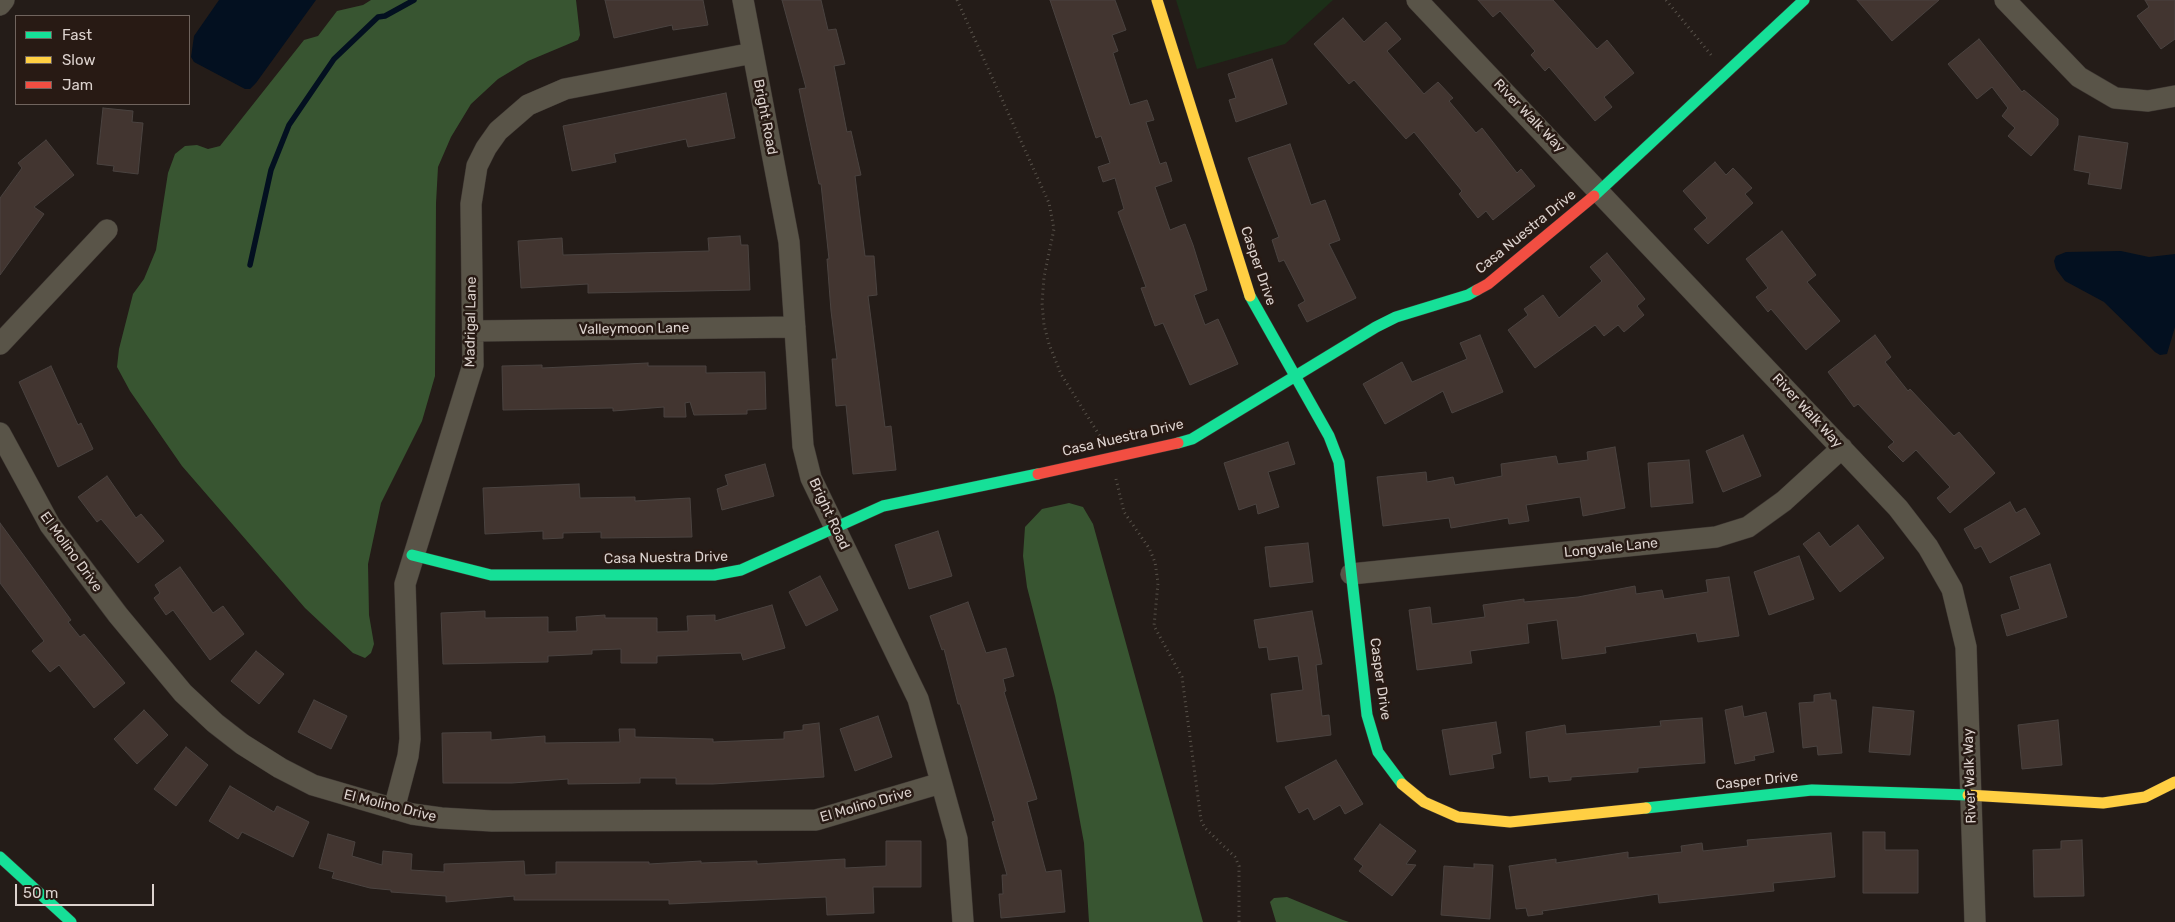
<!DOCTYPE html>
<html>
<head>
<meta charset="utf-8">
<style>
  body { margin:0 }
  #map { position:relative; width:2175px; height:922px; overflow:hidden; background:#241c18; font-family:Rubik,sans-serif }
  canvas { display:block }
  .legend { position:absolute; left:15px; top:15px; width:175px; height:90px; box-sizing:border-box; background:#281a14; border:1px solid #70645e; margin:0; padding:6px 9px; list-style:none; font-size:15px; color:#dcd2ce }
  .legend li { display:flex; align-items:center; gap:10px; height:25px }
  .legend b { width:25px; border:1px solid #70645e }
  .scale { position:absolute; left:15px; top:884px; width:139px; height:22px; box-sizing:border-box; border:2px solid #dcd2ce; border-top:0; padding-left:6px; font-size:15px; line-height:18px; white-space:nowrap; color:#dcd2ce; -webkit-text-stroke:4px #281a14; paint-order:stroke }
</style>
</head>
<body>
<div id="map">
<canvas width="2175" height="922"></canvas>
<ul class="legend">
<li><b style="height:6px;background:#16e098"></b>Fast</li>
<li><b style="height:6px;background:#ffcf43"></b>Slow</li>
<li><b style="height:6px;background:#f24e42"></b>Jam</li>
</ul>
<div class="scale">50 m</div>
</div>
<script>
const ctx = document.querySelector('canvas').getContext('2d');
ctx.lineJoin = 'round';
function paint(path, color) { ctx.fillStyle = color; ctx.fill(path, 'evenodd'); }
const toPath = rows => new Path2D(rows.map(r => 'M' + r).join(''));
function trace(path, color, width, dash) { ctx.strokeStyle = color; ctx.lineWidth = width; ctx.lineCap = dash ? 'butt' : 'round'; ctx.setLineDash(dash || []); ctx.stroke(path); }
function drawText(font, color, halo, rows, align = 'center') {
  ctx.font = font + ' Rubik,sans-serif'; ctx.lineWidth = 5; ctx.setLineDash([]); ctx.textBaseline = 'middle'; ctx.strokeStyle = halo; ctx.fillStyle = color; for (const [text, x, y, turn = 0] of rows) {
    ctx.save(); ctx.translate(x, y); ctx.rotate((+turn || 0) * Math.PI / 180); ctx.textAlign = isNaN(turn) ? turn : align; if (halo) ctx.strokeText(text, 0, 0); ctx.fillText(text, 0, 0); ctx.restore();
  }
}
paint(toPath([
  [1176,0,1333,0,1285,44,1197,69]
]), '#1c2f18');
paint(toPath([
  [371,0,576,0,580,35,578,40,528,61,498,79,471,104,451,137,438,167,436,203,435,376,422,421,381,503,368,564,369,615,374,644,371,653,365,658,353,653,305,608,182,466,130,391,117,367,119,349,133,294,144,279,156,250,168,173,175,154,185,146,197,145,208,149,220,146,304,40,318,36,337,11,363,5],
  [1069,503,1083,507,1093,524,1203,922,1089,922,1084,843,1071,773,1055,696,1027,587,1023,556,1025,527,1042,509],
  [1287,897,1343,920,1349,922,1276,922,1270,902,1274,898]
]), '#385531');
paint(toPath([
  [219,0,316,0,256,83,250,89,245,89,194,62,191,57,194,36],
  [2121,251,2149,257,2175,254,2175,327,2167,354,2160,355,2155,352,2104,302,2065,281,2056,269,2054,261,2056,256,2066,252]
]), '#031020');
trace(toPath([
  [250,265,271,170,289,125,334,59,378,17,385,16,414,0]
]), '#031020', 5.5);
const building = toPath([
  [605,0,703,0,708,25,673,30,672,25,614,38,605,0],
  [782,0,821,0,828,30,836,29,845,64,834,66,847,132,851,131,861,175,855,176,865,256,874,256,877,295,868,296,885,427,891,426,896,470,853,474,846,405,836,406,832,359,837,359,831,311,827,259,829,259,821,184,819,184,799,89,806,88,782,0],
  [1050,0,1115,0,1126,30,1112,35,1118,51,1113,53,1130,105,1147,100,1154,120,1146,122,1160,164,1166,162,1172,181,1155,187,1170,230,1185,224,1193,245,1207,290,1194,295,1205,325,1218,319,1238,364,1190,385,1163,323,1155,326,1141,288,1146,287,1118,212,1124,209,1115,178,1103,182,1098,167,1110,163,1101,136,1096,138,1050,0],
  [1478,0,1553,0,1597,49,1607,40,1634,73,1604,97,1612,107,1595,121,1549,67,1545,71,1531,55,1535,51,1500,11,1493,17,1478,0],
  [1857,0,1939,0,1892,41,1857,0],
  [2145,0,2175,0,2175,39,2161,49,2137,16,2149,7,2145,0],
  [1343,18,1364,42,1386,22,1401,39,1387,51,1424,94,1438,82,1453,98,1449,101,1476,133,1482,128,1517,173,1521,169,1535,186,1493,220,1486,211,1478,218,1459,194,1462,191,1414,132,1406,139,1354,80,1349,84,1314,44,1343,18],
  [1979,39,2022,92,2024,90,2058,119,2058,125,2031,156,2008,136,2015,128,2002,116,2008,108,1992,87,1977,99,1948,64,1979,39],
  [1272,59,1287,104,1236,122,1229,100,1236,98,1228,74,1272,59],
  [726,93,735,138,688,147,686,139,614,154,616,162,572,171,563,126,726,93],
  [103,108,133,111,132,122,143,123,138,174,113,171,114,166,97,164,103,108],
  [2079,136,2128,143,2121,189,2088,184,2090,173,2074,170,2079,136],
  [46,140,74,175,34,207,44,214,0,275,0,198,22,168,18,163,46,140],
  [1290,144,1311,205,1325,200,1340,240,1329,244,1356,298,1307,322,1298,305,1305,301,1284,260,1279,262,1272,240,1279,237,1248,158,1290,144],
  [1715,162,1726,175,1733,168,1752,188,1745,194,1753,203,1708,244,1694,229,1707,218,1683,191,1715,162],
  [1782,231,1816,275,1807,282,1840,321,1806,350,1771,309,1768,312,1756,297,1768,288,1746,259,1782,231],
  [740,236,741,245,748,245,750,290,588,293,588,284,521,288,518,241,562,238,563,255,709,251,708,238,740,236],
  [1607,253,1645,299,1637,306,1644,315,1624,332,1618,325,1604,336,1595,325,1535,368,1508,330,1528,315,1524,309,1543,295,1559,318,1602,281,1590,267,1607,253],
  [1480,335,1503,392,1452,413,1443,391,1385,424,1363,384,1402,362,1412,382,1467,359,1460,343,1480,335],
  [1875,335,1891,357,1885,362,1908,391,1910,389,1954,436,1959,432,1995,473,1950,513,1937,498,1950,487,1916,450,1903,462,1888,447,1894,442,1858,404,1854,407,1828,372,1875,335],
  [648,363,648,366,706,366,706,373,765,372,766,409,747,410,747,414,694,415,690,402,685,403,686,417,664,417,664,407,613,411,613,408,503,410,502,366,542,365,542,368,648,363],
  [51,366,78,425,81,423,93,449,58,467,19,382,51,366],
  [1743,435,1761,476,1723,492,1706,451,1743,435],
  [1288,442,1295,464,1268,472,1279,507,1258,514,1256,504,1239,510,1224,463,1288,442],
  [1615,447,1625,508,1583,516,1580,497,1526,505,1529,521,1509,524,1508,518,1451,528,1449,518,1383,526,1377,477,1426,472,1427,482,1453,477,1455,485,1502,476,1501,464,1556,456,1558,464,1588,460,1587,452,1615,447],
  [1689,460,1693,503,1651,507,1648,463,1689,460],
  [765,464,774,496,722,510,717,489,728,485,725,475,765,464],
  [107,476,136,518,141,514,164,541,138,563,101,519,97,522,78,497,107,476],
  [579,484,580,498,635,497,635,501,690,498,692,537,601,538,601,532,563,533,563,538,543,539,543,531,485,534,483,488,579,484],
  [2010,502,2016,513,2025,508,2040,534,1990,563,1981,546,1975,549,1964,529,2010,502],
  [0,523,71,620,68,622,80,637,84,634,125,683,94,708,59,665,50,672,32,651,44,641,0,583,0,523],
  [1858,525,1884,558,1840,592,1803,544,1819,532,1830,547,1858,525],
  [938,531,952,576,909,589,895,545,938,531],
  [1308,543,1313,582,1270,587,1265,547,1308,543],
  [1799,556,1814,599,1769,615,1754,572,1799,556],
  [2050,564,2067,617,2007,636,2001,615,2020,609,2010,577,2050,564],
  [180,567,213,613,223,606,244,634,210,660,173,610,166,615,154,598,160,593,155,585,180,567],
  [820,576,838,610,806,626,789,592,820,576],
  [1729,577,1739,636,1698,642,1696,633,1605,647,1606,653,1562,659,1557,620,1527,624,1529,643,1470,651,1472,663,1417,670,1409,610,1430,607,1432,624,1485,617,1483,605,1524,599,1524,602,1578,597,1635,586,1636,594,1662,590,1664,599,1708,592,1706,580,1729,577],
  [968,602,986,653,1006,648,1014,676,1003,679,1006,691,1004,692,1037,799,1027,802,1046,872,1061,870,1065,912,1001,918,999,894,1003,894,1002,875,1007,875,992,822,995,821,960,704,958,704,944,649,942,650,930,616,968,602],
  [772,605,785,648,743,660,741,653,657,656,657,663,621,663,621,649,592,650,592,654,548,656,548,662,443,664,441,613,485,611,485,618,548,617,548,632,577,631,576,617,605,615,605,618,657,618,657,632,688,631,687,616,715,615,715,621,772,605],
  [1312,611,1322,664,1316,665,1322,716,1329,715,1331,735,1277,742,1271,694,1303,690,1298,656,1269,660,1267,647,1259,648,1254,620,1312,611],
  [256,651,284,674,259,704,231,681,256,651],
  [1830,693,1831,700,1836,700,1842,753,1818,755,1817,746,1803,748,1799,703,1814,702,1814,695,1830,693],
  [314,700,347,716,331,749,298,732,314,700],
  [1742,706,1744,717,1766,712,1774,752,1754,756,1755,760,1735,764,1725,710,1742,706],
  [1873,707,1914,711,1910,755,1869,752,1873,707],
  [144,710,168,735,137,764,114,739,144,710],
  [878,716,892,757,855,771,840,729,878,716],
  [1702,718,1705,763,1638,768,1638,772,1571,777,1571,780,1549,782,1548,776,1530,778,1526,732,1565,725,1566,734,1601,731,1661,726,1660,721,1702,718],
  [2058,720,2062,765,2022,769,2018,725,2058,720],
  [1496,722,1501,753,1492,755,1494,768,1450,775,1442,730,1496,722],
  [819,723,824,777,713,784,676,784,676,778,640,778,640,783,568,784,568,779,512,783,443,783,442,733,491,732,491,740,545,736,545,743,620,742,619,729,635,729,635,737,713,739,713,742,784,739,784,732,803,730,803,725,819,723],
  [186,747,208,765,176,806,154,789,186,747],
  [1336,760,1363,804,1345,814,1340,805,1314,820,1308,808,1299,813,1285,787,1336,760],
  [230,786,274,812,277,806,309,822,293,857,242,832,238,839,209,821,230,786],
  [1380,824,1416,851,1406,864,1416,865,1392,896,1359,871,1363,866,1354,859,1380,824],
  [1863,832,1885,832,1885,850,1918,850,1918,893,1863,893,1863,832],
  [1831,833,1835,877,1773,883,1774,891,1726,896,1659,903,1658,894,1542,911,1543,914,1528,916,1526,908,1516,909,1509,866,1556,859,1556,863,1628,852,1628,858,1682,852,1681,846,1702,843,1703,851,1748,846,1747,840,1831,833],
  [328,834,355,842,352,856,382,865,383,851,412,854,411,870,444,872,444,864,524,861,525,875,556,874,556,862,649,862,649,864,701,861,701,863,757,861,757,864,845,859,845,868,886,866,886,841,921,841,921,887,873,887,874,913,827,915,826,897,669,904,669,900,514,900,514,896,446,902,446,896,391,892,391,890,370,888,332,878,334,872,319,868,328,834],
  [2082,840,2084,896,2034,897,2033,850,2061,849,2061,841,2082,840],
  [1474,864,1493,865,1490,919,1441,915,1444,866,1474,868,1474,864]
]);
paint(building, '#423530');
trace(building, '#4a4340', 1);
const street = toPath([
  [743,0,789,242,803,446,811,478,918,699,957,839,963,922],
  [1417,0,1898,508,1928,547,1952,589,1966,647,1975,922],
  [2005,0,2079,77,2115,98,2148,101,2175,96],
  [0,5,4,0],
  [473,331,795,327],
  [0,344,107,230],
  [0,433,50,525,118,615,183,693,215,723,242,744,280,768,313,785,412,814,441,818,492,821,816,820,941,783],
  [1351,574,1716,537,1748,527,1784,501,1842,448],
  [394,809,408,756,410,739,405,584,473,365,471,204,477,166,486,148,498,131,528,105,565,89,753,53]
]);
const fast = toPath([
  [1594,196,1804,0],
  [1250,296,1329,436,1339,462,1367,715,1378,752,1402,784],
  [1178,443,1192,439,1376,327,1396,317,1468,295,1477,290],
  [412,555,491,575,714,575,741,570,883,506,1038,474],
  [1646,808,1812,790,1968,795],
  [0,857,71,922]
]);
const slow = toPath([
  [1157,0,1250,296],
  [1402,784,1424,802,1458,817,1510,822,1646,808],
  [1968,795,2103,803,2145,797,2175,782]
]);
const jam = toPath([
  [1477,290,1488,284,1594,196],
  [1038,474,1178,443]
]);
trace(street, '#3d3632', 22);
trace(fast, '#3d3632', 12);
trace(slow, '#3d3632', 12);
trace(jam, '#3d3632', 12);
trace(toPath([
  [957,0,1049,203,1054,229,1044,277,1042,303,1044,325,1049,344,1061,374,1101,438],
  [1666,0,1712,56],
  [1116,479,1124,512,1149,548,1155,562,1158,583,1154,626,1182,677,1201,820,1205,828,1235,857,1239,866,1239,922]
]), '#58524a', 3, [1, 4]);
trace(street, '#595448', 21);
trace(fast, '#16e098', 11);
trace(slow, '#ffcf43', 11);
trace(jam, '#f24e42', 11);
drawText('14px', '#dcd2ce', '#281a14', [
  ["River Walk Way",1529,116,46],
  ["Bright Road",765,117,79],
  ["Casa Nuestra Drive",1526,232,-39],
  ["Casper Drive",1258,266,71],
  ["Madrigal Lane",471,322,-89],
  ["Valleymoon Lane",634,329,-1],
  ["River Walk Way",1807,411,47],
  ["Casa Nuestra Drive",1123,438,-13],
  ["Bright Road",829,514,65],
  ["Longvale Lane",1611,548,-6],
  ["El Molino Drive",71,552,54],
  ["Casa Nuestra Drive",666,558,-1],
  ["Casper Drive",1380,679,82],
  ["River Walk Way",1970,776,-92],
  ["Casper Drive",1757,781,-6],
  ["El Molino Drive",866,805,-16],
  ["El Molino Drive",390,806,14]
]);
</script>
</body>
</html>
